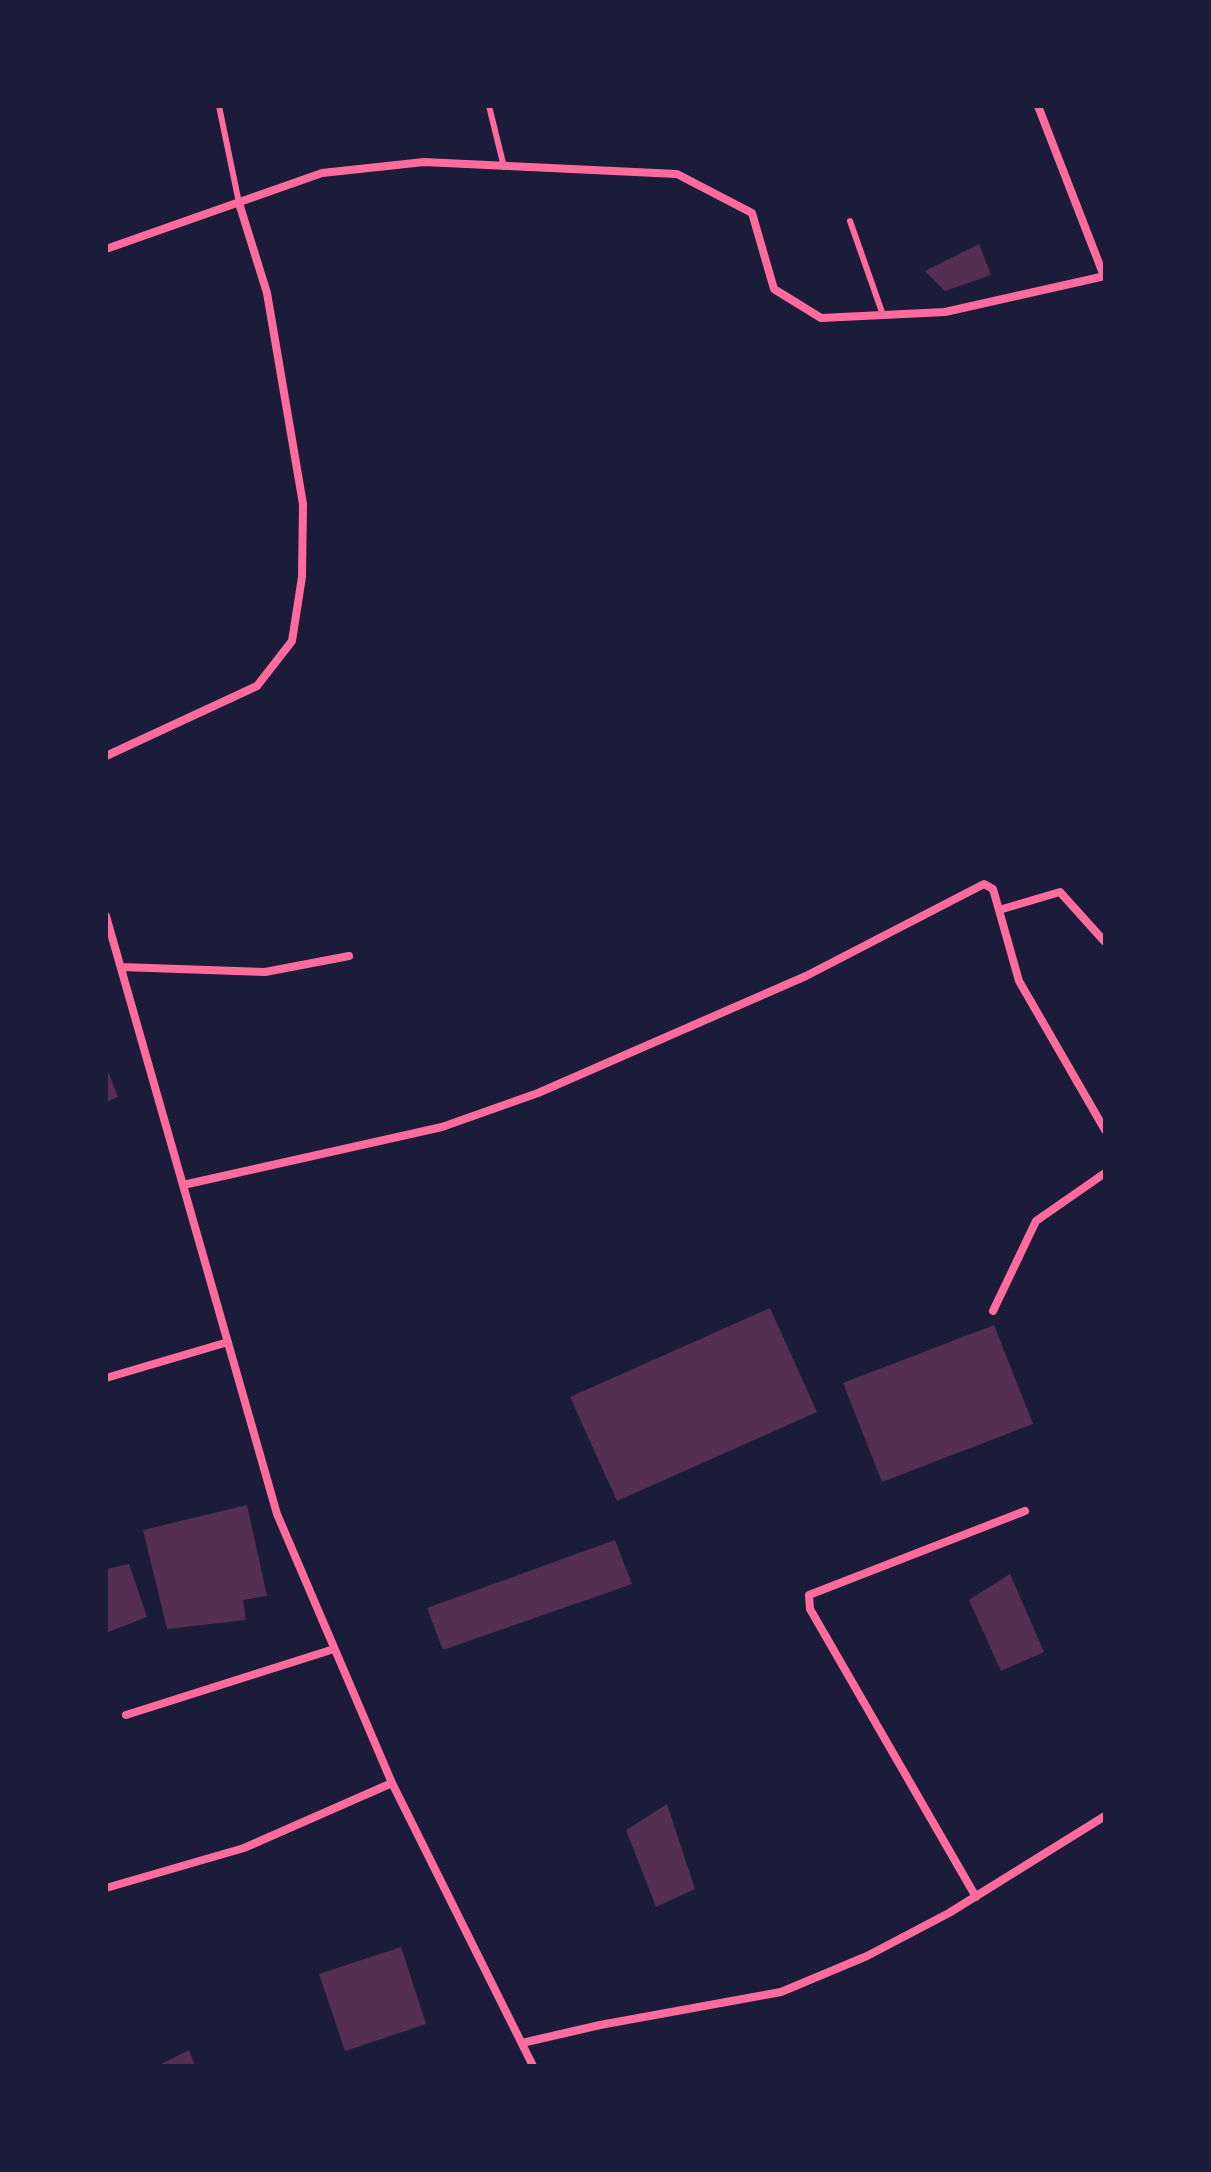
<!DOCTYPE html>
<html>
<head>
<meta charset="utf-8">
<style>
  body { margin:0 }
  #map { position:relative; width:1211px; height:2172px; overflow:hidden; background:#1b1b3a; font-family:Rubik,sans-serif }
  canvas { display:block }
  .frame { position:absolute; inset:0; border:108px solid #1b1b3a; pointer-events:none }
</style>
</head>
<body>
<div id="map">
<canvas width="1211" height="2172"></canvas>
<div class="frame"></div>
</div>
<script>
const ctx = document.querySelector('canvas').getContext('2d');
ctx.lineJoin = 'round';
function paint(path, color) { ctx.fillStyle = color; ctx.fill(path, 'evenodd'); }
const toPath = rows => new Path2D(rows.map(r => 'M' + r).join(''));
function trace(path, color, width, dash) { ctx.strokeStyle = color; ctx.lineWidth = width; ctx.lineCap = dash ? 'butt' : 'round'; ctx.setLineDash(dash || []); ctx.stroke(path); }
paint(toPath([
  [979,244,991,275,945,291,925,271],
  [106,1066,118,1097,106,1102],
  [770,1308,817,1412,617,1501,570,1397],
  [994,1325,1033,1424,882,1482,843,1383],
  [247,1505,267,1596,243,1600,246,1620,167,1629,143,1530],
  [615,1540,632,1584,443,1650,427,1608],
  [129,1564,147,1617,106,1633,106,1569],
  [1010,1574,1044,1652,1001,1671,969,1600],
  [667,1804,695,1889,656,1907,626,1830],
  [401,1947,426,2024,345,2051,319,1974],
  [189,2050,195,2066,157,2066]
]), '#542f53');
trace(toPath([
  [219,106,239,203],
  [489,106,504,167],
  [850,221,883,315]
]), '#ff6b9d', 6);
trace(toPath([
  [1038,106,1104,276],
  [106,249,322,173,424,162,677,174,752,213,774,289,821,318,945,312,1105,276],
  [106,756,257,686,292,641,302,577,303,504,267,293,239,203],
  [999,910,1060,892,1105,942],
  [106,916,277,1514,392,1783,533,2066],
  [121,967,265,972,349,956],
  [183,1185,442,1127,538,1093,806,976,984,884,993,889,1019,981,1105,1130],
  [993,1311,1036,1221,1105,1173],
  [106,1378,228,1342],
  [126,1715,334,1649],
  [106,1888,244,1848,392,1783],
  [976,1897,810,1609,809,1595,1025,1511],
  [522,2043,600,2025,781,1992,867,1956,949,1913,1105,1816]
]), '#ff6b9d', 8);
</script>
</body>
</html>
